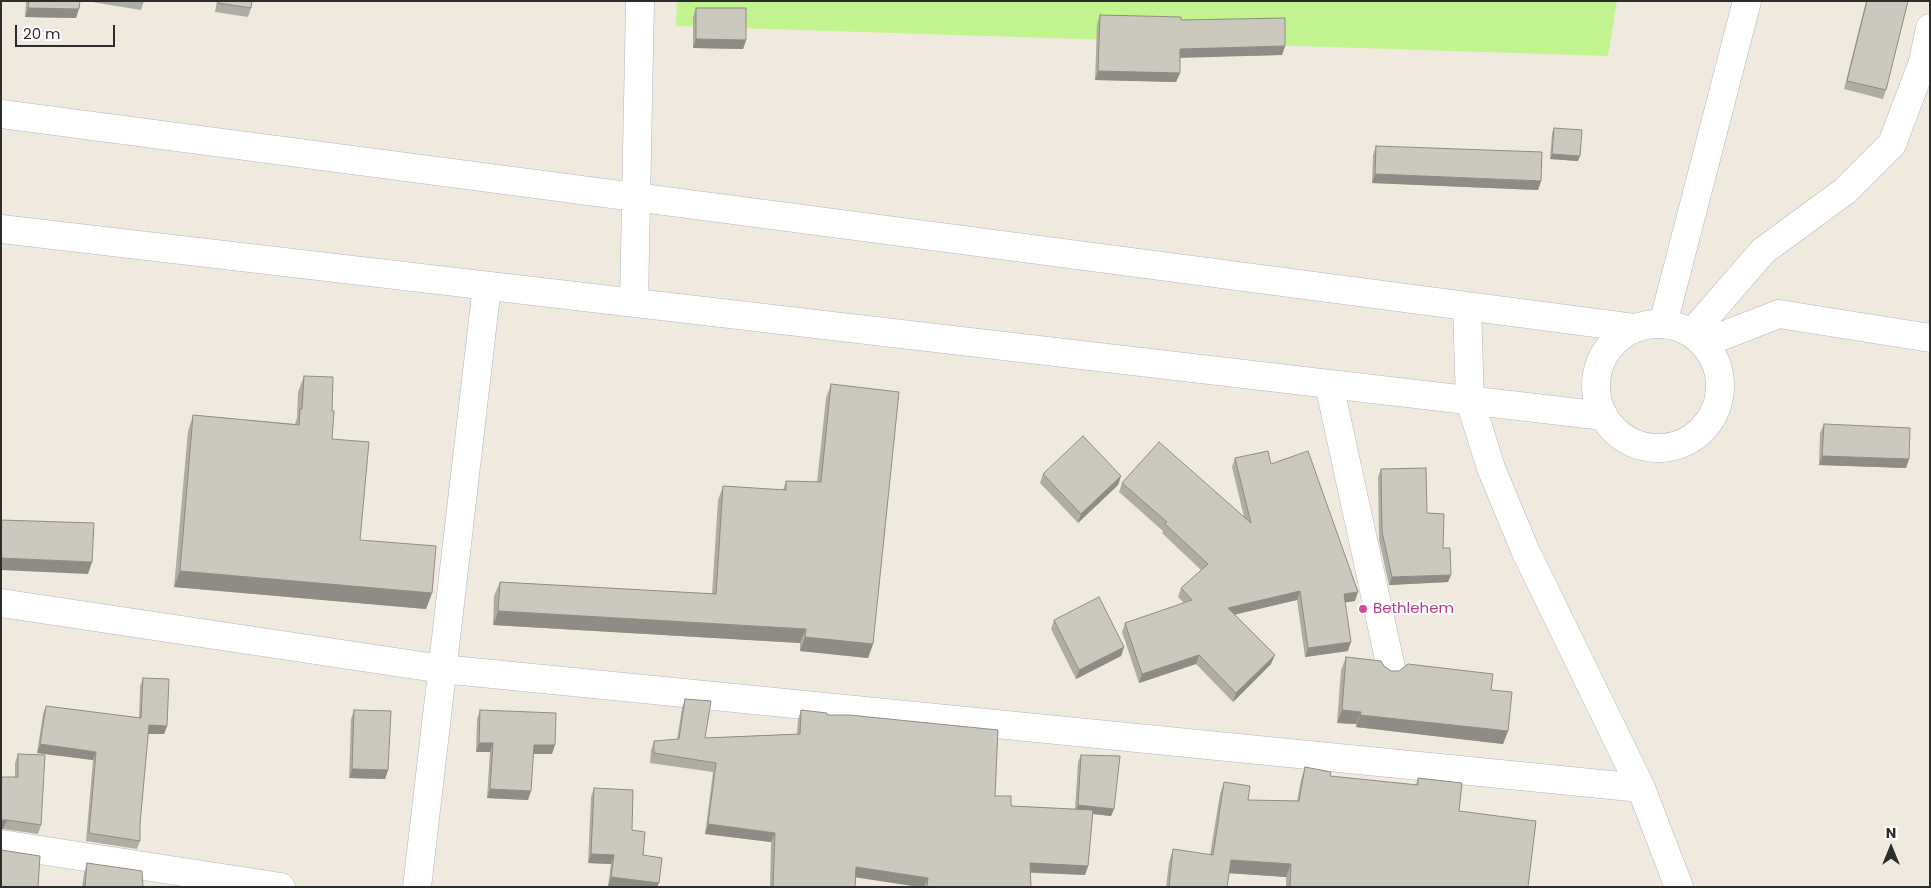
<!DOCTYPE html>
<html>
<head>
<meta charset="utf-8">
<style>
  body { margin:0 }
  #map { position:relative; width:1931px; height:888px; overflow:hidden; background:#f0eade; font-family:Poppins,sans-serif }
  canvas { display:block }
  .frame { position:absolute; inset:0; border:2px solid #2d2d2d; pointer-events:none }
  .north { position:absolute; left:1866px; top:823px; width:50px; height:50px; -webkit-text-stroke:4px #fff; paint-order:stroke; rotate:0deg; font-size:14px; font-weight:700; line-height:20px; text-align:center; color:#2d2d2d }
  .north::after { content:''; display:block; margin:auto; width:18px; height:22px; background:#2d2d2d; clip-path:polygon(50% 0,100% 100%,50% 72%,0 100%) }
  .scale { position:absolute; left:15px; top:25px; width:100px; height:22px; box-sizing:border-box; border:2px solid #2d2d2d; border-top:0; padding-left:6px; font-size:15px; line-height:18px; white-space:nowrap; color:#2d2d2d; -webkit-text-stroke:4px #fff; paint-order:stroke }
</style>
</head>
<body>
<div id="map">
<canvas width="1931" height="888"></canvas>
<div class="frame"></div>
<div class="north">N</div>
<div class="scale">20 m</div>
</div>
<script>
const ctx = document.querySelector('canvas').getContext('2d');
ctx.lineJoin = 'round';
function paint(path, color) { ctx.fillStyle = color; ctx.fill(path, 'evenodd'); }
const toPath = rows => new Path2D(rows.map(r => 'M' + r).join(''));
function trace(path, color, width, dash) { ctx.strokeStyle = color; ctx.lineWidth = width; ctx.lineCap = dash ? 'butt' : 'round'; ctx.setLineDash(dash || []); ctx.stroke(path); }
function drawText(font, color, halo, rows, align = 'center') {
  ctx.font = font + ' Poppins,sans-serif'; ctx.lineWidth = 4; ctx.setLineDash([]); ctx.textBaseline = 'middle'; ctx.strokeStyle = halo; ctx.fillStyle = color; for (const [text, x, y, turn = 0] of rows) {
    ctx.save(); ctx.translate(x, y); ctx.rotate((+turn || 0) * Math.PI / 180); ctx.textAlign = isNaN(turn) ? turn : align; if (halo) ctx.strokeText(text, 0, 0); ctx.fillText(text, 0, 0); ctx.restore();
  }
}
paint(toPath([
  [677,1,1617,1,1608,56,676,26]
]), '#c2f490');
const minor = toPath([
  [1,114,1634,328],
  [1,229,1604,416],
  [634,303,640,1],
  [1467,306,1470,401,1491,468,1525,550,1641,788,1679,887],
  '1596 386a62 62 0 1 1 124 0a62 62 0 1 1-124 0Z',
  [1663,324,1747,1],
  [1692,333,1763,251,1845,191,1892,144,1923,62,1930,28],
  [1704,343,1779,314,1930,338],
  [1329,384,1391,668],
  [1,603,442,669,1641,788],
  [1,844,281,887],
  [417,887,487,286]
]);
trace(minor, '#b2b4c2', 29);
trace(minor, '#fff', 28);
paint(toPath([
  [26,1,80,1,76,18,25,17],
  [86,1,144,1,141,10],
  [217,1,252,1,251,8,248,17,215,12],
  [1866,1,1908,1,1886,90,1883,99,1844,89],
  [696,8,746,40,743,49,693,48,693,17],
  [1100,15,1181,20,1285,46,1282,55,1180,57,1180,73,1176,82,1095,80,1097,24],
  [1554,128,1578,161,1550,159,1552,133],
  [1376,146,1541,181,1538,190,1372,183,1373,155],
  [304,376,332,411,332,439,360,540,432,593,426,609,174,587,188,431,193,415,295,424,297,418,298,392],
  [831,384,873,644,868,658,800,651,800,643,493,625,494,596,500,582,712,594,718,500,723,486,783,490,786,481,817,482,826,398],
  [1824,424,1909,459,1906,468,1819,465,1820,433],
  [1235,458,1271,464,1355,601,1345,602,1348,651,1305,657,1297,600,1234,614,1271,664,1233,702,1196,664,1139,683,1122,632,1125,623,1184,603,1178,597,1181,588,1201,570,1162,533,1163,531,1119,492,1122,483,1244,517,1232,467],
  [1381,469,1427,513,1443,548,1448,582,1389,585,1379,540,1378,477],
  [1043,474,1121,476,1118,485,1078,523,1040,483],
  [1054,620,1124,647,1121,656,1076,679,1051,629],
  [1346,657,1384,666,1391,671,1491,690,1508,731,1503,744,1356,727,1356,724,1337,723,1341,670],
  [143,678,167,726,164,734,148,734,140,824,140,841,137,849,86,841,93,760,37,753,43,714,46,706,139,718,140,686],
  [685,699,705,738,797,734,798,720,801,710,827,715,995,796,1011,806,1075,809,1078,762,1081,755,1114,809,1111,816,1093,814,1088,866,1085,875,1031,873,1031,887,920,887,856,877,855,887,770,887,771,842,705,834,713,772,650,763,651,750,654,741,677,740,682,708],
  [354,710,388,770,385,779,349,778,351,719],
  [480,710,552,754,533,754,528,800,487,798,490,752,476,752,477,719],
  [18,754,41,825,38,834,3,829,15,777,15,763],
  [1305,767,1330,776,1416,785,1418,778,1459,811,1528,887,1286,887,1286,877,1229,873,1227,887,1166,887,1169,862,1173,849,1210,855,1220,794,1224,782,1248,800,1297,801,1301,780],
  [594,788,632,830,643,855,659,883,657,887,608,886,611,864,588,863,591,797],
  [87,863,143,887,82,887,84,873]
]), '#afaca3');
paint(toPath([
  [28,8,79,9,76,18,25,17],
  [696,39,746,40,743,49,693,48],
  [1285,46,1282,55,1177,58,1180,49],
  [1098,71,1180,73,1176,82,1095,80],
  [1552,154,1580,156,1578,161,1550,159],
  [1375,174,1541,181,1538,190,1372,183],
  [1822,456,1909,459,1906,468,1819,465],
  [1121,476,1118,485,1078,523,1081,514],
  [1,558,92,562,88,574,1,570],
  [180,571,432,593,426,609,174,587],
  [1451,575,1448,582,1389,585,1392,577],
  [1300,591,1297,600,1225,617,1228,608],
  [1358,592,1355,601,1341,603,1344,594],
  [498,611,806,629,800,643,493,625],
  [805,637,873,644,868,658,800,651],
  [1351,642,1348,651,1305,657,1308,648],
  [1124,647,1121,656,1076,679,1079,670],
  [1199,655,1196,664,1139,683,1142,674],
  [1275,655,1271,664,1233,702,1236,693],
  [1342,710,1361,712,1356,724,1337,723],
  [1360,715,1508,731,1503,744,1356,727],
  [149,725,167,726,164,734,146,734],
  [479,743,493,743,490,752,476,752],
  [40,744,96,752,93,760,37,753],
  [534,745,555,745,552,754,530,754],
  [352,769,388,770,385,779,349,778],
  [490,789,531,791,528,800,487,798],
  [1078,805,1114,809,1111,816,1075,812],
  [1,820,7,820,3,829,1,829],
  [708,824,775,833,771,842,705,834],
  [591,854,614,855,611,864,588,863],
  [1231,860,1291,864,1286,877,1226,873],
  [1030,863,1088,866,1085,875,1027,872],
  [856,867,928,878,924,887,920,887,853,877],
  [611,877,659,883,657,887,608,886]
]), '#8e8c84');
const building = toPath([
  [29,1,80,1,79,9,28,8,29,1],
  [219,1,252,1,251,8,218,3,219,1],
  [1867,1,1908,1,1886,90,1847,81,1867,1],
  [696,8,746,8,746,40,696,39,696,8],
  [1100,15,1181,17,1181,20,1285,18,1285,46,1180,49,1180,73,1098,71,1100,15],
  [1554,128,1582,130,1580,156,1552,154,1554,128],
  [1376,146,1542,152,1541,181,1375,174,1376,146],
  [304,376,333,377,332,411,334,411,332,439,369,442,360,540,436,546,432,593,180,571,193,415,299,425,300,409,302,409,304,376],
  [831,384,899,392,873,644,805,637,806,629,498,611,500,582,716,594,723,486,786,490,786,481,821,482,831,384],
  [1824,424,1910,428,1909,459,1822,456,1824,424],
  [1083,436,1121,476,1081,514,1043,474,1083,436],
  [1159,442,1251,523,1235,458,1268,451,1271,464,1308,451,1358,592,1344,594,1351,642,1308,648,1300,591,1228,608,1275,655,1236,693,1199,655,1142,674,1125,623,1192,600,1181,588,1208,564,1165,524,1167,522,1122,483,1159,442],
  [1426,468,1427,513,1444,514,1443,548,1450,548,1451,575,1392,577,1382,532,1381,469,1426,468],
  [1,520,94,523,92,562,1,558,1,520],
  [1099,597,1124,647,1079,670,1054,620,1099,597],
  [1346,657,1381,661,1384,666,1391,671,1399,671,1408,664,1493,674,1491,690,1512,692,1508,731,1360,715,1361,712,1342,710,1346,657],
  [143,678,169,679,167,726,149,725,140,824,140,841,89,833,96,752,40,744,46,706,141,718,143,678],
  [685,699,711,701,705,738,800,734,801,710,827,713,827,715,849,715,998,730,995,796,1011,796,1011,806,1093,810,1088,866,1030,863,1031,887,927,887,928,878,856,867,855,887,773,887,775,833,708,824,716,763,654,753,654,741,679,739,685,699],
  [354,710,391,711,388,770,352,769,354,710],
  [480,710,556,713,555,745,534,745,531,791,490,789,493,743,479,743,480,710],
  [18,754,45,755,41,825,7,820,1,820,1,777,18,777,18,754],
  [1081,755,1120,756,1114,809,1078,805,1081,755],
  [1305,767,1331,772,1330,776,1418,785,1418,778,1462,783,1459,811,1536,821,1528,887,1290,887,1291,864,1231,860,1227,887,1169,887,1173,849,1213,855,1224,782,1250,786,1248,800,1299,801,1305,767],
  [594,788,633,790,632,830,645,832,643,855,662,858,659,883,611,877,614,855,591,854,594,788],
  [1,850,40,856,38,887,1,887,1,850],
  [87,863,142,871,143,887,85,887,87,863]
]);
paint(building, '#cbc8bd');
trace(building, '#8e8c84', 1);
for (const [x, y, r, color] of [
  [1363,609,5,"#d1479c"]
]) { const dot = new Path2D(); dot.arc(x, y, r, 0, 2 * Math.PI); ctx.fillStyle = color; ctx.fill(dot); trace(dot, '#fff', 2); }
drawText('15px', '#b23c85', '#fff', [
  ["Bethlehem",1373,609]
], 'left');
</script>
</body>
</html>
